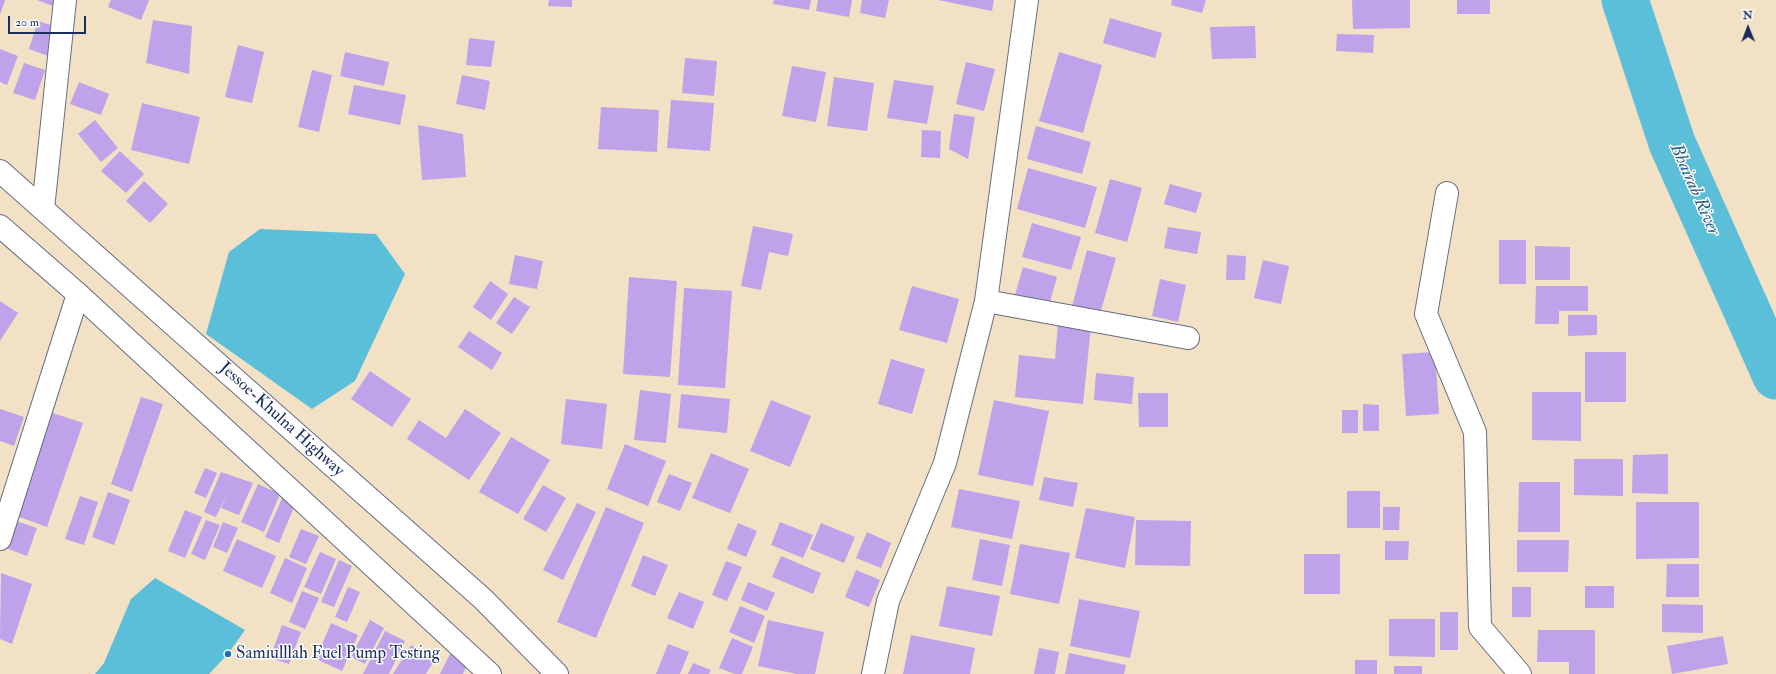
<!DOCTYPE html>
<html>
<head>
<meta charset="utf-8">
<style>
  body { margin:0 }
  #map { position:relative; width:1776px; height:674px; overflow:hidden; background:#f2e1c4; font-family:"IM FELL Double Pica",serif }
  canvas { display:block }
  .north { position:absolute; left:1728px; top:8px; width:40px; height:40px; -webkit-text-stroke:3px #fff; paint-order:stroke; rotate:359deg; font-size:11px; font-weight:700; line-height:16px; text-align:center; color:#1b2f5e }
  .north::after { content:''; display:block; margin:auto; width:14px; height:18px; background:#1b2f5e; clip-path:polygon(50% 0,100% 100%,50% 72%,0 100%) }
  .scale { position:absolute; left:8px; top:16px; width:78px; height:18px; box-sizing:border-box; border:2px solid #1b2f5e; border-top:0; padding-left:5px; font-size:12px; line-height:14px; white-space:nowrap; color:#1b2f5e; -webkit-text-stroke:3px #fff; paint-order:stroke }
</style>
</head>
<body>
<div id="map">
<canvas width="1776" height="674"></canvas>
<div class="north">N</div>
<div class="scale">20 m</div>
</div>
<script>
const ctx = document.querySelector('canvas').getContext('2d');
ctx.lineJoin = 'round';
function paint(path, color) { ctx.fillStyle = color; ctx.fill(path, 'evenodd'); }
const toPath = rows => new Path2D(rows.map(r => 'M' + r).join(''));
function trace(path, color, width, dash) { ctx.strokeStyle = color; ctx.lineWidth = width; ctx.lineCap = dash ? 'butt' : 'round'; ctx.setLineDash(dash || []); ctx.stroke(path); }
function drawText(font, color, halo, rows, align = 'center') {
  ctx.font = font + ' "IM FELL Double Pica",serif'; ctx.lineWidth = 3; ctx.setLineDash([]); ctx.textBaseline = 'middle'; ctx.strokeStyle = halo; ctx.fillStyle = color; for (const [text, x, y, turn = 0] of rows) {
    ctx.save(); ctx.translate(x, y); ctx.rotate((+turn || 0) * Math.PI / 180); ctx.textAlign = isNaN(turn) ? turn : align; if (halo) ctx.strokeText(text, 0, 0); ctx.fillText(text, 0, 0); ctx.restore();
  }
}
paint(toPath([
  [260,229,376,234,405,274,355,381,312,409,206,334,229,252],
  [155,578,245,630,228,654,209,674,95,674,104,663,131,599]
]), '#5bbfd9');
trace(toPath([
  [1625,0,1672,143,1776,376]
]), '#5bbfd9', 47);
paint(toPath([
  [0,0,5,0,0,15],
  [37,0,55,0,53,6],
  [111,0,149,0,141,20,108,7],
  [549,0,572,0,572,7,548,6],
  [774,0,811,0,809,10,773,4],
  [818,0,852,0,849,17,816,11],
  [862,0,889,0,885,18,860,13],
  [938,0,994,0,992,11],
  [1172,0,1206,0,1202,13,1171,5],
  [1352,0,1410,0,1410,28,1353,29],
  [1457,0,1490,0,1490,14,1457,14],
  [1110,18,1162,33,1155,58,1103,43],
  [153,20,192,26,189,74,146,63],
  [38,21,57,27,48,56,29,49],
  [1255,26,1256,58,1212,59,1210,27],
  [1337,34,1374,35,1373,53,1336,51],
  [469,38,495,41,491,67,466,65],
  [238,45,264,52,252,103,225,97],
  [0,49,18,56,7,85,0,82],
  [345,52,389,62,384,86,340,76],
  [1059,52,1102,65,1083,133,1039,121],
  [685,58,717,61,714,96,682,93],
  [966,62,995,69,984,111,956,104],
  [24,63,45,70,35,100,13,93],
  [792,66,826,72,816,122,782,116],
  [312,70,332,75,319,132,298,127],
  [462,75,490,81,485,110,456,104],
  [834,77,874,83,867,131,827,126],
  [894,80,934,86,927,124,887,118],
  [79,82,109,94,101,115,70,104],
  [354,85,406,95,400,125,348,114],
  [671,100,714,103,710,151,667,148],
  [142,103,200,117,189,164,131,150],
  [601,107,659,110,657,152,598,149],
  [954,114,975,117,968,159,949,149],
  [95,120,118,148,101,162,78,134],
  [418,125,463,134,466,177,422,180],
  [1036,126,1091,142,1082,174,1027,159],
  [922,130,941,131,940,158,921,157],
  [120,151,144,174,126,193,101,171],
  [1028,168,1097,187,1085,228,1017,209],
  [1110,179,1142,188,1127,242,1095,233],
  [144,181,168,204,150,223,126,201],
  [1170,184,1202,193,1196,213,1164,204],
  [1032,223,1081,237,1071,270,1022,257],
  [753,226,793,234,788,256,769,252,761,290,741,286],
  [1168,227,1201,232,1197,254,1164,248],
  [1499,240,1526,240,1526,284,1499,284],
  [1535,246,1570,247,1570,280,1535,280],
  [1087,250,1116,258,1100,314,1072,306],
  [515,255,543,261,537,289,509,284],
  [1227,255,1246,256,1245,280,1226,280],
  [1263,260,1289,266,1281,304,1254,298],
  [1023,267,1057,277,1049,305,1015,295],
  [629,277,677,281,670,377,623,374],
  [1160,279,1186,285,1178,322,1152,316],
  [490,281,508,294,491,320,473,307],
  [912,286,959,299,947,343,899,330],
  [1536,286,1588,286,1588,311,1559,311,1559,324,1535,324],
  [684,288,732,291,725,388,678,385],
  [514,297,530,307,512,334,496,323],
  [0,301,18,313,0,341],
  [1568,315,1597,315,1597,335,1568,336],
  [1058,324,1091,327,1083,404,1015,397,1019,355,1055,359],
  [469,331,502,353,492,370,458,347],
  [1435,352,1439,414,1406,416,1402,354],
  [1585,352,1626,352,1626,402,1585,402],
  [891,359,925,369,912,414,878,404],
  [370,371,411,399,392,427,351,399],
  [1096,373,1134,377,1132,404,1094,400],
  [640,390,671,394,666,443,634,440],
  [1532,392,1581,392,1581,441,1532,440],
  [1138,393,1168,393,1168,427,1139,427],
  [681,394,730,399,727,433,678,428],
  [141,397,163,404,132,492,111,484],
  [566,399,607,404,602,449,561,444],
  [771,400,811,416,790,467,750,451],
  [994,400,1049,411,1033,486,978,475],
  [1363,404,1379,405,1379,431,1363,431],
  [0,409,24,417,14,446,0,441],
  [465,409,501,433,469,480,407,439,419,420,446,438],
  [1342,410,1358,410,1358,433,1342,433],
  [47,411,83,423,47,527,11,514],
  [511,437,550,460,518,514,479,492],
  [625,444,666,461,648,506,607,489],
  [711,453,749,469,730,513,692,498],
  [1668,454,1668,494,1632,493,1633,455],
  [1574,459,1623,459,1623,496,1574,495],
  [205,468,217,473,206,498,194,493],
  [221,472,253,483,239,515,221,508,227,493,216,517,204,512],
  [669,474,692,483,680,511,657,502],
  [1044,477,1078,483,1073,507,1039,500],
  [1519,482,1560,482,1560,532,1518,532],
  [258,484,280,494,264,532,241,522],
  [543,485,566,498,546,532,523,519],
  [959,489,1020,501,1012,539,951,527],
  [1347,491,1380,491,1380,528,1347,528],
  [108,492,130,500,114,545,92,537],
  [284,494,297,500,279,543,265,537],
  [80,496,98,502,84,545,65,539],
  [1636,502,1699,502,1699,558,1636,559],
  [577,503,596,512,563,580,543,570],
  [606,507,644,523,596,638,557,622],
  [1383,507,1400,507,1399,530,1383,530],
  [1086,508,1135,517,1125,568,1075,558],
  [185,510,202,517,185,558,168,551],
  [206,520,220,525,205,560,191,554],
  [1136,520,1191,521,1190,566,1135,565],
  [16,521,37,528,27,556,6,548],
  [223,522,238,528,227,553,213,547],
  [780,522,813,535,803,558,771,545],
  [738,523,757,531,746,557,727,549],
  [821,523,855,537,844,563,810,549],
  [301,529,319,536,306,564,289,557],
  [867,532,891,543,881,568,856,558],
  [237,539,276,556,262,588,223,571],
  [980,539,1010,545,1002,586,972,580],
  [1517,540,1569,540,1568,572,1517,572],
  [1385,541,1409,541,1408,560,1385,560],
  [1020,544,1070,553,1059,604,1010,594],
  [320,552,336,559,321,594,304,587],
  [1304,554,1340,554,1340,594,1304,594],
  [643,555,668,565,655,596,631,586],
  [781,556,821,573,813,594,772,577],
  [285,558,307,568,292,603,270,593],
  [339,560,352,566,334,607,321,602],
  [726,561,742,567,727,601,712,595],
  [1667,564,1699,564,1699,597,1666,597],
  [856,570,880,580,869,607,845,597],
  [1,573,32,584,12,644,0,639],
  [748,582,775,593,767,611,741,600],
  [947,586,1000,596,992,636,939,626],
  [1585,586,1614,586,1614,608,1585,608],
  [348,587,360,592,347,622,335,617],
  [1512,587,1531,587,1531,617,1512,617],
  [302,591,319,598,305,629,289,622],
  [679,592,704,602,693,629,667,618],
  [1079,599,1140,611,1130,658,1070,646],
  [1662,604,1703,605,1703,633,1662,632],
  [740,606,765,616,754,643,729,632],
  [1440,612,1458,612,1458,650,1440,650],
  [1389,619,1435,619,1435,657,1389,656],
  [370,620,384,628,365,664,351,657],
  [768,620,824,632,815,674,797,674,758,666],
  [331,623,358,635,342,671,316,659],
  [282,625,301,632,289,664,270,658],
  [1538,630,1595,630,1595,674,1569,674,1569,662,1537,662],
  [385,631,405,641,389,674,363,674],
  [911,635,975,648,970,674,903,674],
  [1723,636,1728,664,1672,674,1667,646],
  [732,638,753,647,742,674,735,674,719,668],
  [668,644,689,652,680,674,656,674],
  [411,645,435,659,426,674,393,674],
  [1039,648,1059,652,1055,674,1034,674],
  [1069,653,1126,665,1124,674,1065,674],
  [450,654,468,663,463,674,440,674],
  [1355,660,1377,660,1377,674,1355,674],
  [693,663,711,670,709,674,688,674],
  [1394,666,1422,666,1422,674,1394,674]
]), '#bea2ea');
const street = toPath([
  [1447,193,1426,314,1475,432,1480,627,1520,674],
  [43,209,65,0],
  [986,301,1188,338],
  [0,539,78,294],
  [873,674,888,601,945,463,986,301,1027,0]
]);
const highway = toPath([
  [0,171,483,599,557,674],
  [0,226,78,294,490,674]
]);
trace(street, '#666d82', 24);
trace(highway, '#666d82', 24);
trace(street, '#fff', 22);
trace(highway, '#fff', 22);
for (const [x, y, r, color] of [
  [228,654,4,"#1f6fb2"]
]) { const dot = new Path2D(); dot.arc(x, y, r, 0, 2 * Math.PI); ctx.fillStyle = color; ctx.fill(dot); trace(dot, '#fff', 1.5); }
drawText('17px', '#1b2f5e', '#fff', [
  ["Jessoe-Khulna Highway",281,420,42]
]);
drawText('17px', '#1b2f5e', '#fff', [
  ["Samiulllah Fuel Pump Testing",236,654]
], 'left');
drawText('italic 18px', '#316189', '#fff', [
  ["Bhairab River",1694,190,66]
]);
</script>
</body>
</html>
